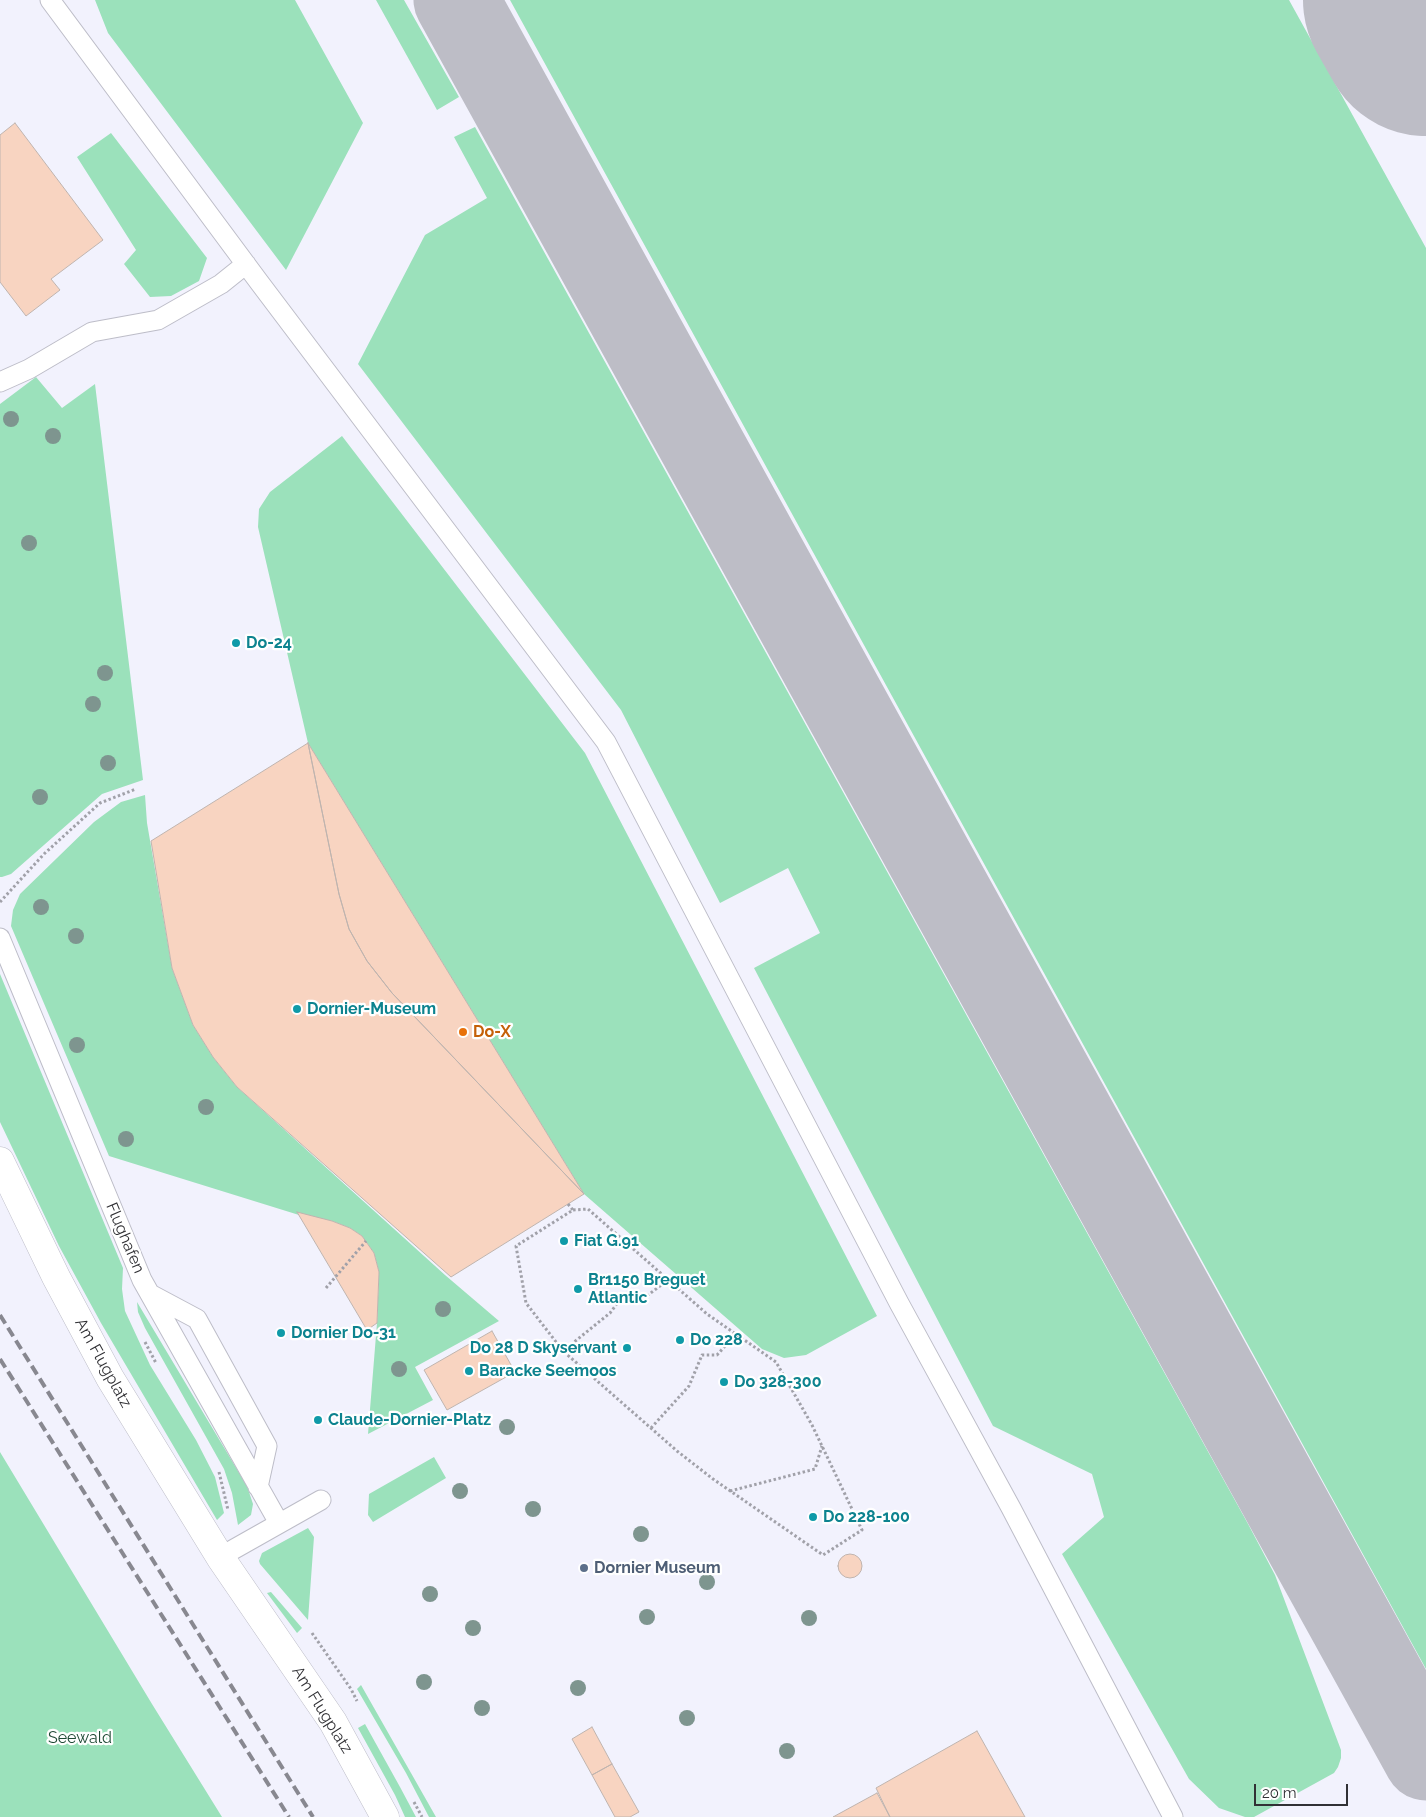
<!DOCTYPE html>
<html>
<head>
<meta charset="utf-8">
<style>
  body { margin:0 }
  #map { position:relative; width:1426px; height:1817px; overflow:hidden; background:#f2f2fd; font-family:Raleway,sans-serif }
  canvas { display:block }
  .scale { position:absolute; left:1254px; top:1784px; width:94px; height:22px; box-sizing:border-box; border:2px solid #313135; border-top:0; padding-left:6px; font-size:15px; line-height:18px; white-space:nowrap; color:#313135; -webkit-text-stroke:4px #fff; paint-order:stroke }
</style>
</head>
<body>
<div id="map">
<canvas width="1426" height="1817"></canvas>
<div class="scale">20 m</div>
</div>
<script>
const ctx = document.querySelector('canvas').getContext('2d');
ctx.lineJoin = 'round';
function paint(path, color) { ctx.fillStyle = color; ctx.fill(path, 'evenodd'); }
const toPath = rows => new Path2D(rows.map(r => 'M' + r).join(''));
function trace(path, color, width, dash) { ctx.strokeStyle = color; ctx.lineWidth = width; ctx.lineCap = dash ? 'butt' : 'round'; ctx.setLineDash(dash || []); ctx.stroke(path); }
function drawText(font, color, halo, rows, align = 'center') {
  ctx.font = font + ' Raleway,sans-serif'; ctx.lineWidth = 4.5; ctx.setLineDash([]); ctx.textBaseline = 'middle'; ctx.strokeStyle = halo; ctx.fillStyle = color; for (const [text, x, y, turn = 0] of rows) {
    ctx.save(); ctx.translate(x, y); ctx.rotate((+turn || 0) * Math.PI / 180); ctx.textAlign = isNaN(turn) ? turn : align; if (halo) ctx.strokeText(text, 0, 0); ctx.fillText(text, 0, 0); ctx.restore();
  }
}
paint(toPath([
  [95,0,295,0,363,123,286,270,108,33],
  [376,0,404,0,459,97,437,110],
  [510,0,1289,0,1426,248,1426,1669],
  [475,127,1247,1522,1275,1575,1341,1750,1341,1758,1338,1767,1334,1773,1254,1817,1245,1817,1219,1808,1189,1779,1062,1554,1104,1517,1092,1474,993,1426,754,968,820,933,788,868,720,903,621,710,358,364,425,235,487,198,454,137],
  [111,133,207,258,199,281,171,296,150,297,124,264,136,250,77,157],
  [36,377,62,408,95,384,143,780,102,794,11,874,2,877,0,877,0,404],
  [342,436,585,753,877,1316,806,1355,784,1358,762,1349,584,1194,308,743,258,527,259,509,270,492],
  [145,795,147,823,172,968,193,1025,213,1057,237,1087,445,1275,499,1321,415,1367,433,1400,368,1434,377,1323,379,1272,374,1253,362,1236,350,1228,332,1221,299,1215,109,1156,11,926,13,910,20,894,94,822,121,802],
  [0,974,123,1268,122,1289,125,1311,150,1365,196,1440,215,1477,224,1513,217,1520,101,1323,59,1246,0,1122],
  [137,1302,247,1486,253,1504,251,1515,238,1525,232,1493,224,1469,145,1328,138,1312],
  [0,1452,152,1704,222,1817,0,1817],
  [434,1457,446,1478,373,1522,368,1515,369,1494],
  [308,1528,314,1537,308,1620,260,1564,259,1561,262,1553],
  [271,1592,302,1628,297,1633,267,1593],
  [361,1685,436,1817,429,1817,406,1773,357,1689],
  [365,1724,400,1787,416,1817,405,1817,395,1795,358,1728]
]), '#9be1bb');
trace(toPath([
  [456,0,1426,1758]
]), '#bdbdc6', 85);
trace(toPath([
  [1409,0,1426,30]
]), '#bdbdc6', 212);
const building = toPath([
  [15,123,103,240,51,279,60,290,26,316,0,282,0,135,15,123],
  [308,743,339,894,349,929,367,961,392,993,584,1194,451,1277,237,1087,213,1057,193,1025,172,968,151,841,308,743],
  [308,743,584,1194,392,993,367,961,349,929,339,894,308,743],
  [297,1212,332,1221,350,1228,362,1236,374,1253,379,1272,377,1323,367,1330,297,1212],
  [492,1331,515,1372,447,1410,424,1370,492,1331],
  '838 1566a12 12 0 1 1 24 0a12 12 0 1 1-24 0Z',
  [592,1727,612,1764,592,1775,572,1739,592,1727],
  [977,1731,1025,1817,890,1817,876,1788,977,1731],
  [612,1764,639,1812,630,1817,615,1817,592,1775,612,1764],
  [877,1793,890,1817,833,1817,877,1793]
]);
paint(building, '#f8d4c1');
trace(building, '#bfb4af', 1);
const service = toPath([
  [50,0,259,282,606,742,899,1303,1011,1508,1173,1817],
  [0,382,29,369,92,332,158,320,221,284,246,264],
  [0,938,142,1280,279,1523],
  [152,1295,197,1319,267,1446,258,1487],
  [220,1557,321,1500]
]);
const tertiary = toPath([
  [0,1161,56,1277,110,1378,220,1557,333,1722,385,1817]
]);
trace(service, '#bdbdc8', 21);
trace(tertiary, '#bdbdc8', 29);
trace(toPath([
  [0,902,44,854,100,803,136,789],
  [568,1204,573,1210,516,1246,526,1303,563,1351,677,1451,713,1479,823,1555,862,1530,812,1425,776,1362,707,1314,588,1209,573,1210],
  [326,1288,366,1241],
  [145,1342,156,1363],
  [563,1351,610,1313,619,1301,640,1301,668,1280],
  [651,1428,689,1386,702,1355,717,1355,736,1334],
  [219,1472,228,1510],
  [730,1491,815,1469,822,1446],
  [312,1633,351,1689,357,1701],
  [414,1802,422,1817]
]), '#a1a1a9', 3, [2.5, 2.5]);
trace(service, '#fff', 19);
trace(tertiary, '#fff', 28);
trace(toPath([
  [0,1315,313,1817],
  [0,1359,289,1817]
]), '#888890', 4, [10, 5]);
ctx.fillStyle = '#7e958f';
for (const [x, y] of [
  [11,419],
  [53,436],
  [29,543],
  [105,673],
  [93,704],
  [108,763],
  [40,797],
  [41,907],
  [76,936],
  [77,1045],
  [206,1107],
  [126,1139],
  [443,1309],
  [399,1369],
  [507,1427],
  [460,1491],
  [533,1509],
  [641,1534],
  [707,1582],
  [430,1594],
  [647,1617],
  [809,1618],
  [473,1628],
  [424,1682],
  [578,1688],
  [482,1708],
  [687,1718],
  [787,1751]
]) { ctx.beginPath(); ctx.arc(x, y, 8, 0, 2 * Math.PI); ctx.fill(); }
for (const [x, y, r, color] of [
  [236,643,5,"#0f9aa8"],
  [297,1009,5,"#0f9aa8"],
  [463,1032,5,"#e8710a"],
  [564,1241,5,"#0f9aa8"],
  [578,1289,5,"#0f9aa8"],
  [281,1333,5,"#0f9aa8"],
  [680,1340,5,"#0f9aa8"],
  [627,1348,5,"#0f9aa8"],
  [469,1371,5,"#0f9aa8"],
  [724,1382,5,"#0f9aa8"],
  [318,1420,5,"#0f9aa8"],
  [813,1517,5,"#0f9aa8"],
  [584,1568,5,"#5c6f8a"]
]) { const dot = new Path2D(); dot.arc(x, y, r, 0, 2 * Math.PI); ctx.fillStyle = color; ctx.fill(dot); trace(dot, '#fff', 2); }
drawText('bold 16px', '#0d838f', '#fff', [
  ["Do-24",246,643],
  ["Dornier-Museum",307,1009],
  ["Fiat G.91",574,1241],
  ["Br1150 Breguet",588,1280],
  ["Atlantic",588,1298],
  ["Dornier Do-31",291,1333],
  ["Do 228",690,1340],
  ["Do 28 D Skyservant",617,1348,"right"],
  ["Baracke Seemoos",479,1371],
  ["Do 328-300",734,1382],
  ["Claude-Dornier-Platz",328,1420],
  ["Do 228-100",823,1517]
], 'left');
drawText('bold 16px', '#c56008', '#fff', [
  ["Do-X",473,1032]
], 'left');
drawText('16px', '#313135', '#fff', [
  ["Flughafen",125,1238,67],
  ["Am Flugplatz",103,1363,61],
  ["Am Flugplatz",322,1710,58]
]);
drawText('bold 16px', '#4e5e75', '#fff', [
  ["Dornier Museum",594,1568]
], 'left');
drawText('16px', '#1f4935', '#fff', [
  ["Seewald",80,1738]
]);
</script>
</body>
</html>
